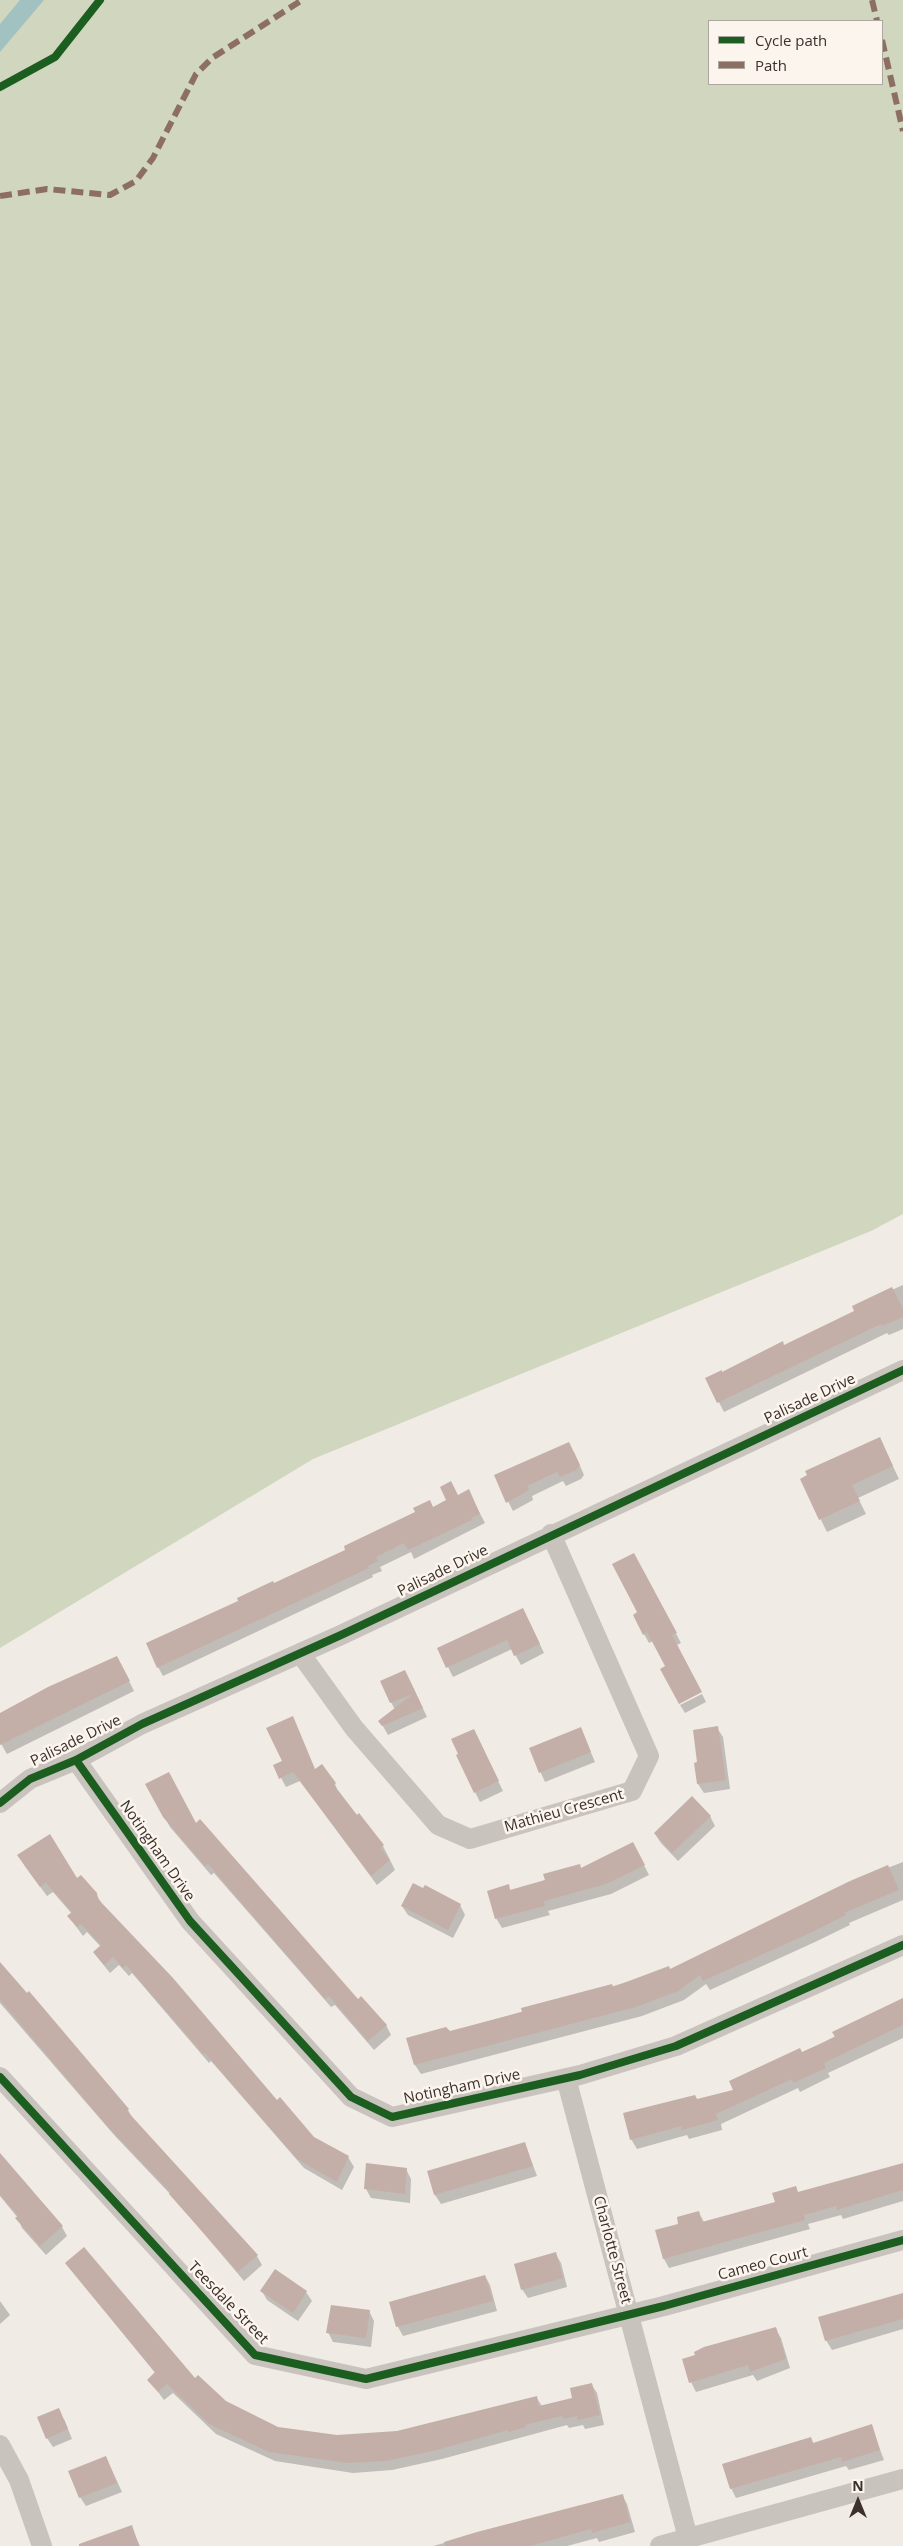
<!DOCTYPE html>
<html>
<head>
<meta charset="utf-8">
<style>
  body { margin:0 }
  #map { position:relative; width:903px; height:2546px; overflow:hidden; background:#f0ebe5; font-family:"Open Sans",sans-serif }
  canvas { display:block }
  .legend { position:absolute; left:708px; top:20px; width:175px; height:65px; box-sizing:border-box; background:#fbf5ee; border:1px solid #aea6a0; margin:0; padding:6px 9px; list-style:none; font-size:15px; color:#3b302b }
  .legend li { display:flex; align-items:center; gap:10px; height:25px }
  .legend b { width:25px; border:1px solid #aea6a0 }
  .north { position:absolute; left:833px; top:2476px; width:50px; height:50px; -webkit-text-stroke:4px #fbf5ee; paint-order:stroke; rotate:0deg; font-size:14px; font-weight:700; line-height:20px; text-align:center; color:#3b302b }
  .north::after { content:''; display:block; margin:auto; width:18px; height:22px; background:#3b302b; clip-path:polygon(50% 0,100% 100%,50% 72%,0 100%) }
</style>
</head>
<body>
<div id="map">
<canvas width="903" height="2546"></canvas>
<ul class="legend">
<li><b style="height:6px;background:#1b5e20"></b>Cycle path</li>
<li><b style="height:6px;background:#8d6e63"></b>Path</li>
</ul>
<div class="north">N</div>
</div>
<script>
const ctx = document.querySelector('canvas').getContext('2d');
ctx.lineJoin = 'round';
function paint(path, color) { ctx.fillStyle = color; ctx.fill(path, 'evenodd'); }
const toPath = rows => new Path2D(rows.map(r => 'M' + r).join(''));
function trace(path, color, width, dash) { ctx.strokeStyle = color; ctx.lineWidth = width; ctx.lineCap = dash ? 'butt' : 'round'; ctx.setLineDash(dash || []); ctx.stroke(path); }
function drawText(font, color, halo, rows, align = 'center') {
  ctx.font = font + ' "Open Sans",sans-serif'; ctx.lineWidth = 5; ctx.setLineDash([]); ctx.textBaseline = 'middle'; ctx.strokeStyle = halo; ctx.fillStyle = color; for (const [text, x, y, turn = 0] of rows) {
    ctx.save(); ctx.translate(x, y); ctx.rotate((+turn || 0) * Math.PI / 180); ctx.textAlign = isNaN(turn) ? turn : align; if (halo) ctx.strokeText(text, 0, 0); ctx.fillText(text, 0, 0); ctx.restore();
  }
}
paint(toPath([
  [0,0,903,0,903,1214,871,1231,313,1459,0,1648],
  [709,21,882,21,882,84,709,84]
]), '#d1d6bf');
paint(toPath([
  [20,0,44,0,0,52,0,24]
]), '#a1c2c1');
paint(toPath([
  [903,1285,903,1329,889,1335,887,1333,724,1412,707,1379,784,1346,856,1312,853,1307],
  [880,1439,899,1479,858,1498,866,1514,827,1532,801,1480],
  [574,1452,584,1475,581,1479,566,1486,563,1481,532,1496,533,1500,513,1511,495,1476],
  [458,1496,473,1500,485,1523,414,1559,411,1552,380,1567,382,1571,372,1575,373,1577,163,1676,158,1667,240,1602],
  [639,1564,681,1643,677,1645,667,1667,653,1641,649,1643,644,1634],
  [528,1619,544,1653,521,1665,512,1649,453,1677,439,1649],
  [122,1667,134,1691,7,1754,0,1742,0,1714],
  [410,1681,427,1717,388,1735,380,1721,395,1710,381,1682],
  [702,1694,706,1702,685,1713,680,1705],
  [717,1728,723,1737,730,1789,704,1793,698,1784,699,1763],
  [581,1729,595,1762,545,1782,530,1749],
  [478,1740,503,1791,480,1802,457,1756],
  [274,1765,315,1770,321,1766,335,1784,339,1794,383,1846,395,1870,377,1885,300,1781,286,1787],
  [147,1785,358,2000,386,2025,391,2035,374,2050,335,2005,331,2007,214,1873,211,1875,170,1827],
  [710,1816,715,1826,678,1861,661,1843,655,1834],
  [638,1853,649,1875,611,1894,548,1911,550,1915,502,1928,496,1918,508,1886,511,1891],
  [903,1862,903,1900,849,1923,850,1925,815,1942,710,1990,706,1984,684,2000,642,2016,421,2074,415,2065,408,2039,450,2032,670,1970,851,1882],
  [24,1865,77,1880,96,1894,102,1904,277,2101,313,2138,348,2157,354,2167,342,2190,304,2168,211,2061,209,2063,132,1973,129,1976,119,1965,110,1973,94,1953,101,1947,87,1932,83,1936,69,1917,72,1914,53,1892,47,1896],
  [460,1905,465,1915,453,1938,408,1915,402,1906],
  [0,1963,128,2110,133,2119,257,2256,262,2265,244,2281,172,2196,115,2136,0,2003],
  [903,2000,903,2038,828,2073,830,2077,800,2092,798,2088,721,2124,722,2130,689,2139,687,2135,637,2149,631,2139,697,2100,734,2090],
  [525,2144,537,2176,441,2204,435,2195,429,2171],
  [0,2159,62,2227,67,2236,46,2255,22,2228,18,2218,0,2196],
  [903,2165,903,2201,843,2219,841,2215,808,2224,810,2229,669,2268,664,2259,656,2231,680,2224,699,2213,704,2222,776,2203,798,2193],
  [406,2169,411,2179,410,2203,371,2198,366,2189],
  [555,2253,561,2263,567,2287,528,2298,522,2289],
  [66,2264,195,2380,225,2402,278,2428,336,2436,398,2432,536,2397,542,2406,573,2399,591,2384,597,2393,604,2425,585,2429,583,2425,569,2428,567,2425,442,2459,392,2470,353,2473,275,2461,216,2434,173,2393,164,2400,149,2380,156,2374],
  [275,2271,306,2292,312,2301,298,2321,267,2300,262,2291],
  [485,2276,490,2285,497,2311,403,2336,398,2327,391,2303],
  [903,2294,903,2329,832,2350,826,2340],
  [0,2301,10,2315,0,2324],
  [369,2311,374,2321,371,2347,333,2342,328,2332],
  [775,2328,781,2338,790,2368,757,2381,753,2375,696,2392,691,2382],
  [64,2419,72,2439,53,2447,47,2438],
  [871,2426,884,2460,849,2470,846,2466,736,2498,731,2488,811,2439,814,2444],
  [106,2457,122,2492,86,2506,80,2497],
  [622,2495,627,2504,635,2532,599,2542,597,2538,567,2546,433,2546],
  [131,2526,140,2546,98,2546]
]), '#0003');
paint(toPath([
  [892,1287,903,1309,903,1317,882,1326,881,1324,717,1403,705,1378,722,1370,722,1372,783,1341,784,1345,854,1311,852,1306],
  [880,1437,893,1466,852,1485,860,1501,819,1520,800,1479,807,1475,805,1471],
  [569,1442,580,1465,576,1470,560,1477,557,1472,527,1486,529,1490,506,1503,494,1475],
  [451,1481,458,1495,469,1489,480,1514,471,1518,472,1520,408,1550,404,1543,376,1557,378,1561,368,1566,369,1568,157,1668,146,1643,238,1601,237,1598,273,1581,274,1583,345,1550,344,1546,415,1512,413,1508,430,1500,433,1507,446,1500,440,1487],
  [634,1553,677,1633,672,1635,702,1692,679,1704,660,1669,665,1666,647,1632,643,1635,633,1615,637,1612,612,1564],
  [523,1608,540,1644,514,1656,507,1640,446,1668,437,1648],
  [117,1656,130,1681,0,1745,0,1713,48,1687],
  [405,1670,423,1708,382,1726,378,1721,413,1694,390,1703,380,1681],
  [293,1716,315,1769,322,1764,336,1783,334,1785,357,1815,359,1813,384,1845,380,1848,390,1860,371,1876,293,1772,279,1779,273,1765,282,1761,266,1728],
  [718,1726,726,1780,697,1784,694,1763,697,1762,693,1730],
  [581,1727,591,1752,539,1773,529,1748],
  [474,1729,499,1781,474,1793,456,1755,458,1754,451,1739],
  [169,1772,196,1823,200,1819,358,1999,361,1996,387,2025,368,2041,329,1996,325,1999,208,1864,205,1866,163,1817,145,1784],
  [692,1796,711,1816,672,1853,654,1833],
  [50,1834,77,1878,81,1875,97,1893,98,1899,173,1978,277,2100,280,2097,314,2137,349,2156,337,2182,297,2159,205,2053,203,2054,126,1965,123,1968,113,1957,104,1965,93,1952,101,1945,81,1924,77,1927,67,1916,72,1912,46,1883,40,1887,17,1855],
  [633,1842,645,1865,606,1884,544,1901,545,1906,495,1919,487,1891,509,1884,510,1890,545,1880,543,1874,580,1864,581,1868],
  [888,1865,899,1890,844,1913,846,1915,810,1933,703,1981,700,1975,678,1991,636,2007,414,2065,406,2038,446,2027,450,2031,522,2012,521,2008,612,1984,613,1987,669,1966,670,1969,850,1881],
  [413,1883,423,1888,425,1885,461,1904,448,1930,401,1906],
  [0,1962,27,1993,29,1991,129,2109,127,2111,258,2255,238,2272,169,2194,170,2192,108,2127,0,2000],
  [903,1998,903,2025,824,2063,826,2068,793,2083,792,2079,716,2114,718,2120,682,2130,681,2126,630,2140,623,2113,695,2095,697,2099,733,2090,729,2081,800,2048,802,2052,835,2037,832,2032],
  [525,2142,533,2166,434,2195,427,2171],
  [0,2153,63,2226,40,2246,15,2218,18,2216,0,2195],
  [366,2163,407,2168,405,2194,364,2189],
  [903,2163,903,2190,837,2210,836,2206,804,2215,805,2220,663,2259,655,2230,678,2224,677,2217,699,2211,702,2222,775,2202,772,2193,796,2186,798,2192],
  [84,2247,195,2378,198,2375,226,2401,278,2427,337,2435,397,2431,537,2396,539,2406,572,2398,570,2388,592,2383,600,2415,578,2420,577,2416,563,2419,562,2416,525,2425,526,2427,509,2432,508,2430,437,2450,386,2461,347,2463,269,2452,209,2424,167,2384,158,2392,147,2380,155,2372,65,2263],
  [556,2252,563,2278,521,2290,514,2264],
  [275,2269,307,2291,293,2313,260,2291],
  [485,2275,493,2301,396,2327,389,2302],
  [903,2293,903,2319,825,2341,818,2317],
  [331,2305,370,2310,366,2338,326,2333],
  [776,2327,786,2359,750,2372,748,2365,689,2383,682,2359,695,2355,694,2352,704,2347],
  [59,2408,68,2429,46,2439,37,2417],
  [872,2424,880,2450,842,2462,841,2457,730,2489,722,2464,811,2437,813,2443],
  [106,2456,117,2483,79,2498,68,2471],
  [623,2494,630,2522,592,2533,591,2529,530,2546,445,2546,444,2542,477,2532],
  [132,2525,139,2546,79,2546,79,2544]
]), '#c3afa7');
trace(toPath([
  [300,1653,354,1728,438,1825,470,1839,632,1791,649,1756,551,1534],
  [76,1760,190,1921,351,2097,392,2117,580,2075,676,2046,903,1945],
  [0,1803,30,1779,76,1760,142,1724,341,1635,903,1370],
  [0,2077,255,2355,366,2379,664,2306,903,2240],
  [566,2078,688,2538],
  [0,2445,19,2480,42,2546],
  [660,2546,903,2479]
]), '#c9c3be', 20);
trace(toPath([
  [872,0,877,21],
  [882,40,903,131],
  [0,196,47,189,110,195,136,181,153,158,196,74,212,58,302,0]
]), '#8d6e63', 6, [12, 6]);
trace(toPath([
  [0,87,55,57,100,0],
  [76,1760,190,1921,351,2097,392,2117,580,2075,676,2046,903,1945],
  [0,1803,30,1779,76,1760,142,1724,341,1635,903,1370],
  [0,2077,255,2355,366,2379,664,2306,903,2240]
]), '#1b5e20', 8);
drawText('15px', '#3b302b', '#fbf5ee', [
  ["Palisade Drive",810,1399,-25],
  ["Palisade Drive",443,1571,-26],
  ["Palisade Drive",76,1741,-26],
  ["Mathieu Crescent",564,1811,-16],
  ["Notingham Drive",157,1851,55],
  ["Notingham Drive",462,2087,-12],
  ["Charlotte Street",612,2250,75],
  ["Cameo Court",763,2264,-15],
  ["Teesdale Street",228,2303,46]
]);
</script>
</body>
</html>
